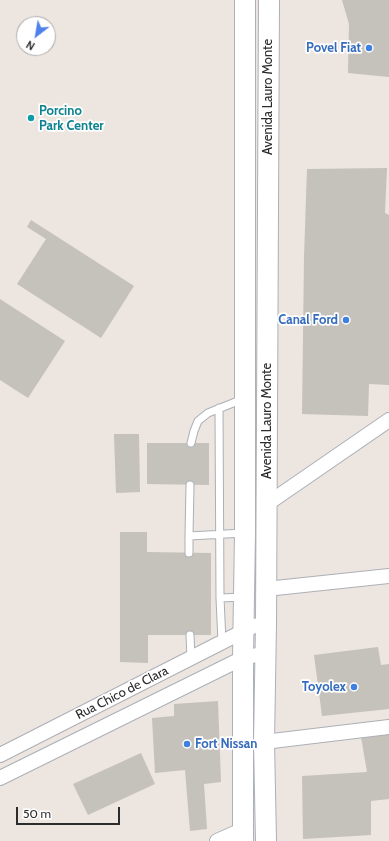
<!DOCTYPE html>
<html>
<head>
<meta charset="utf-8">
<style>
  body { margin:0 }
  #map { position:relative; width:389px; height:841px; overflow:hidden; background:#ece5e0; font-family:Cabin,sans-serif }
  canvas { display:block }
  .north { position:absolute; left:16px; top:16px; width:40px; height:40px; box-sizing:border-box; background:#fff; border:1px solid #ababab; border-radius:50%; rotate:211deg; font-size:11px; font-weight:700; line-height:16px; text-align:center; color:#2c2c2c }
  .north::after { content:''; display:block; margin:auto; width:14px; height:18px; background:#4f80eb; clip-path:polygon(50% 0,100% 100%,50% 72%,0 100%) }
  .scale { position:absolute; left:16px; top:807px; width:104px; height:18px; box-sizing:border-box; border:2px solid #2c2c2c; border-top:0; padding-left:5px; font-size:12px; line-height:14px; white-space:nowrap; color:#2c2c2c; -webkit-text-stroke:3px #fff; paint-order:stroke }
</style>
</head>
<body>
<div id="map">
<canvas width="389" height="841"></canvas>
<div class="north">N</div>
<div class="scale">50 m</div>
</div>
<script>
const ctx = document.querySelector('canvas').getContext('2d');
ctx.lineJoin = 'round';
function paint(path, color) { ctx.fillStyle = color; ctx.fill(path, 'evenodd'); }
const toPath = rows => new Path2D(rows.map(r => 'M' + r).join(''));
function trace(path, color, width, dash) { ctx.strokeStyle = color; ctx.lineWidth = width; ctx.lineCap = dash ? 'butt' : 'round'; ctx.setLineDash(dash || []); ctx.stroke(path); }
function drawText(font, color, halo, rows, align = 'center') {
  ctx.font = font + ' Cabin,sans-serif'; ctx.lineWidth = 3.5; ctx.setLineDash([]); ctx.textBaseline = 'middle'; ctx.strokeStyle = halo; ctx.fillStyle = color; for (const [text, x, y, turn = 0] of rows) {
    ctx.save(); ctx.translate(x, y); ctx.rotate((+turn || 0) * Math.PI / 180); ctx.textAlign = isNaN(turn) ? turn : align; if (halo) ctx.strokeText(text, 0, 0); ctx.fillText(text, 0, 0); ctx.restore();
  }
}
paint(toPath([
  [342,0,389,0,389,77,348,73,349,24],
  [387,168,385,213,389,215,389,385,369,384,368,416,302,414,304,257,307,169],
  [31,220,134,286,101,338,17,284,46,239,27,227],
  [0,299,65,341,28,398,0,380],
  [114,434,139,434,140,492,116,493],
  [147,443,209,443,209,485,147,484],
  [120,532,147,532,147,552,211,553,211,635,148,635,148,663,120,662],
  [378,647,381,665,389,664,389,709,322,716,314,655],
  [218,701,221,782,204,784,207,829,190,831,185,770,155,773,152,718,174,716,174,704],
  [389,734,389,799,371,801,371,835,303,839,302,776,367,772,361,737],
  [141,753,155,784,88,815,73,784]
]), '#c5c1bb');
const lane = toPath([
  [219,408,220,598,222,642],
  [191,443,194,431,198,421,208,413,243,399],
  [189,536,244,533],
  [189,553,189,536,190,485],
  [220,598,244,597],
  [190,635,191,658]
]);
const street = toPath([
  [267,504,389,420],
  [266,589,389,576],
  [264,742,389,727],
  [0,755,244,631,254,626,266,624],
  [0,778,243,658,266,653],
  [217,841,242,830]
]);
const secondary = toPath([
  [243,841,243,658,245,533,245,0],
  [266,841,264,742,266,624,269,0]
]);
trace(lane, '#acb0b7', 9);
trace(street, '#acb0b7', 16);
trace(secondary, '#acb0b7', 22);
trace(lane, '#fff', 7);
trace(street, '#fff', 14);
trace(secondary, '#fff', 20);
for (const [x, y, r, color] of [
  [369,48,4,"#3f7fe0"],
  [31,118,4,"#0f9aa8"],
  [346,320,4,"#3f7fe0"],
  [354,687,4,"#3f7fe0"],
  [187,744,4,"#3f7fe0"]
]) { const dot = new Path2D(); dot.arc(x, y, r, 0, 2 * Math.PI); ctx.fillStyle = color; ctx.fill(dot); trace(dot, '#fff', 1.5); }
drawText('bold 13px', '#366cbe', '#fff', [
  ["Povel Fiat",361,48],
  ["Canal Ford",338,320],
  ["Toyolex",346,687],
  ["Fort Nissan",195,744,"left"]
], 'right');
drawText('13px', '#2c2c2c', '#fff', [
  ["Avenida Lauro Monte",268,97,-90],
  ["Avenida Lauro Monte",267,421,-90],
  ["Rua Chico de Clara",122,693,-27]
]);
drawText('bold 13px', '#0d838f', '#fff', [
  ["Porcino",39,111],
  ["Park Center",39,126]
], 'left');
</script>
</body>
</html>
